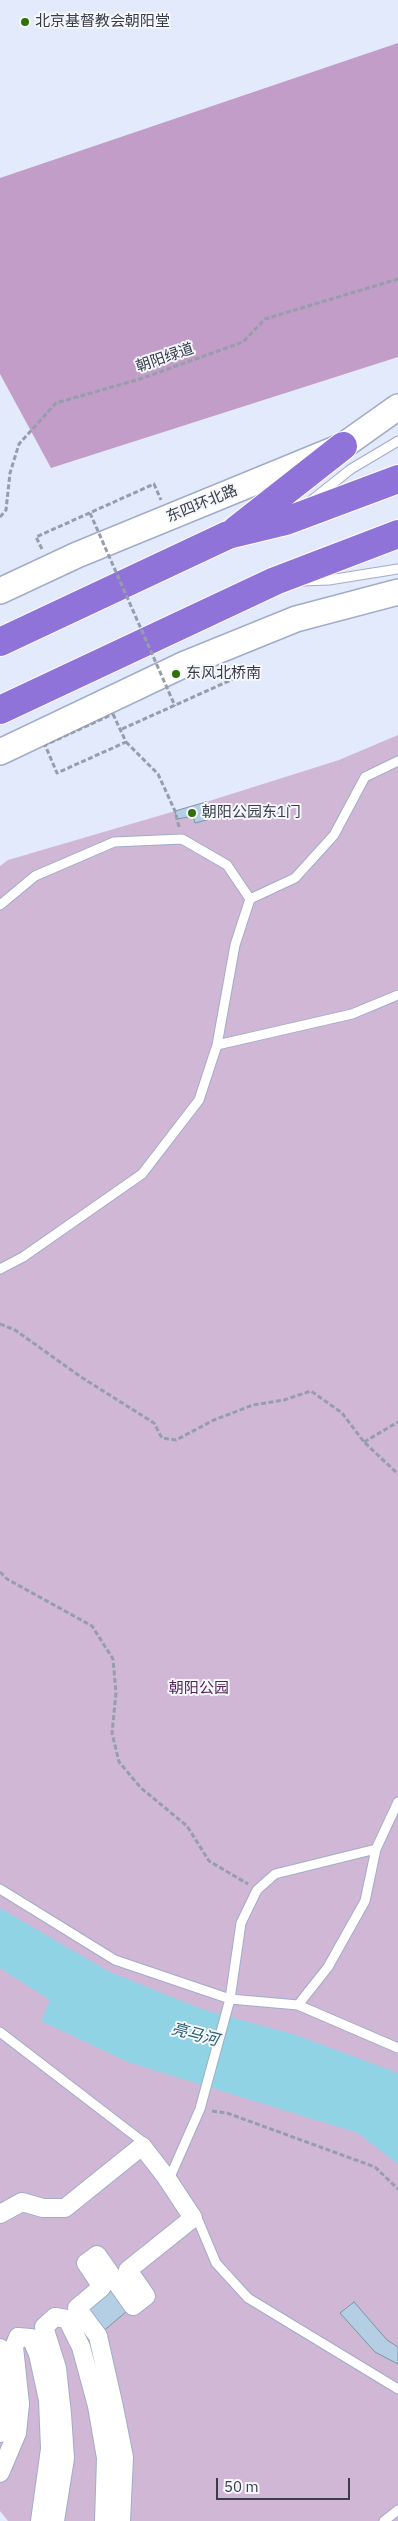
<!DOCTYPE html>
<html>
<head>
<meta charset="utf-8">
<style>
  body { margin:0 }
  #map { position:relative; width:398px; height:2521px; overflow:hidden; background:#e3eafc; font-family:"IBM Plex Sans",sans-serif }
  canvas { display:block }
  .scale { position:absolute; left:216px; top:2478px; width:134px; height:22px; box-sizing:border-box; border:2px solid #383d48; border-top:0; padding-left:6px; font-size:15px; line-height:18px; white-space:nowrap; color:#383d48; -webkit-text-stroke:4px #f5f7fd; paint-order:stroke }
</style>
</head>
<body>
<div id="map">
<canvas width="398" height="2521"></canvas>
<div class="scale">50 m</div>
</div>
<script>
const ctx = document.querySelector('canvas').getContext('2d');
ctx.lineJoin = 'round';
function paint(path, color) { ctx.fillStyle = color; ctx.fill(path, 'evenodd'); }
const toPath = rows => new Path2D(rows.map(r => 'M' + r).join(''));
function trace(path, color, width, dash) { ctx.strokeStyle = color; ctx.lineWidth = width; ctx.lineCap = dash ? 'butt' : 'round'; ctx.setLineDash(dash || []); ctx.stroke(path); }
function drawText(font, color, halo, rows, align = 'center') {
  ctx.font = font + ' "IBM Plex Sans","Noto Sans SC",sans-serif'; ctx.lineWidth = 4; ctx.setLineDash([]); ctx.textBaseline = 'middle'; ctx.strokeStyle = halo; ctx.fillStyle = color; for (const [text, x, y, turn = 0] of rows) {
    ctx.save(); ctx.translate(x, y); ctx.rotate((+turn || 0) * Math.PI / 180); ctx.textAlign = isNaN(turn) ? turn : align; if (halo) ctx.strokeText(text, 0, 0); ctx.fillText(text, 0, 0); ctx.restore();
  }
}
paint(toPath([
  [398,735,398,2521,8,2521,0,2511,0,866,8,860,206,802,339,760]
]), '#d1b7d6');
paint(toPath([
  [398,43,398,357,51,468,0,374,0,178]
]), '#c19dc8');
paint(toPath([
  [0,1908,110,1972,202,2009,296,2035,398,2073,398,2164,358,2133,128,2062,41,2021,50,2000,0,1968]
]), '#90d3e4');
const building = toPath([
  [206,802,210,819,195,823,193,816,177,819,175,811,206,802],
  [97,2255,133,2306,101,2333,77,2308,102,2287,97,2255],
  [354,2302,387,2340,398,2347,398,2364,375,2352,340,2313,354,2302]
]);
paint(building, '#b4cfe4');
trace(building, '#7a94a8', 1);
const lane = toPath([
  [312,500,351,469,398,441],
  [303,581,329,580,398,569],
  [0,905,35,876,114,842,182,839,227,865,250,899],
  [217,1045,352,1014,398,995],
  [0,1269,23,1257,142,1174,199,1100,217,1045,235,945,250,899,295,878,334,835,365,777,398,761],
  [0,1889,115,1960,230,1999,298,2005,398,2048],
  [298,2005,328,1967,365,1901,376,1849],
  [0,2032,147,2145],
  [170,2177,200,2109,230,1999,241,1923,257,1890,275,1874,376,1849,398,1802],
  [195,2213,216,2263,248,2298,398,2389],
  [384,2521,398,2510]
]);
const street = toPath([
  [0,2214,22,2202,43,2208,65,2208,142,2146,166,2177,193,2218,128,2270,146,2296,133,2306,97,2255,86,2263,102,2287,77,2308,98,2336,114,2407,124,2457,121,2521],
  [0,2348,3,2374,3,2417,0,2433],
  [0,2473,17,2433,20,2404,14,2347,18,2337,31,2338,38,2354,48,2400,50,2449,40,2521],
  [55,2521,65,2458,62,2414,57,2368,44,2327,55,2317,67,2319,81,2347,97,2406,106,2458,104,2521]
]);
const secondary = toPath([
  [0,591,77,555,343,446,398,407],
  [0,752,185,664,296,619,398,592]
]);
const highway = toPath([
  [236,530,343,446],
  [0,642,228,535,286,521,398,479],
  [0,710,275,581,398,534]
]);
trace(lane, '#a1acc8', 11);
trace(street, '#a1acc8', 20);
trace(secondary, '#a1acc8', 28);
trace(highway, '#fff', 30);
trace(toPath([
  [0,517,6,510,10,473,19,444,56,403,140,379,243,342,265,319,398,279],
  [42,549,36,537,154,484,161,500],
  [113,714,126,742,57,773,45,745,113,714],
  [122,729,240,676,235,665],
  [126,742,158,774,175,811,179,827],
  [0,1324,15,1330,81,1377,154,1423,162,1438,176,1440,214,1420,253,1405,284,1400,311,1391,342,1413,364,1442,398,1474],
  [364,1442,398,1422],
  [0,1572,7,1579,92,1626,113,1659,116,1693,112,1733,119,1762,141,1788,187,1826,209,1861,248,1884],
  [212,2111,227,2113,375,2167,398,2189]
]), '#969dab', 3, [5, 2.5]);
trace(lane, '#fff', 9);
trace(street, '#fff', 18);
trace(secondary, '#fff', 25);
trace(highway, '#9073d9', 28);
trace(toPath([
  [90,513,175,706]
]), '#969dab', 3, [5, 2.5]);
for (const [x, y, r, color] of [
  [25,22,5,"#317004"],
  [176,674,5,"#317004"],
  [192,813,5,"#317004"]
]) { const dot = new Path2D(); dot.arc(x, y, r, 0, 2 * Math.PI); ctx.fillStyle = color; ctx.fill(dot); trace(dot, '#f5f7fd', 2); }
drawText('15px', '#383d48', '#f5f7fd', [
  ["北京基督教会朝阳堂",35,22],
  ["东风北桥南",186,674],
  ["朝阳公园东1门",202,813]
], 'left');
drawText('15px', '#383d48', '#f5f7fd', [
  ["朝阳绿道",165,358,-19],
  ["东四环北路",202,504,-22]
]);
drawText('15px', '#52265b', '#f5f7fd', [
  ["朝阳公园",199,1689]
]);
drawText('italic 16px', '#275e6b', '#f5f7fd', [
  ["亮马河",195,2035,15]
]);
</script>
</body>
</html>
